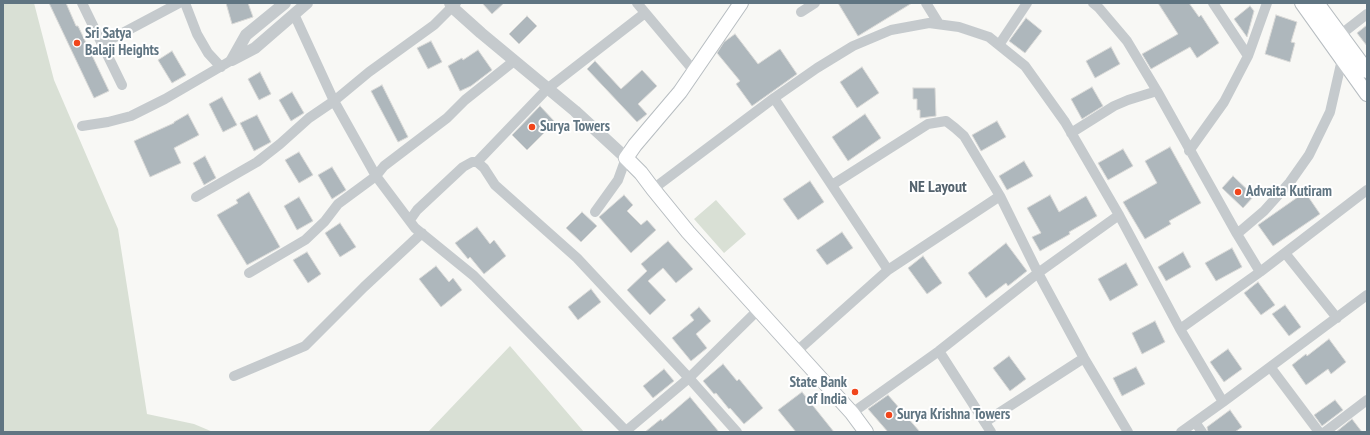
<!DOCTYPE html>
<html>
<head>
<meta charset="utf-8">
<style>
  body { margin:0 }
  #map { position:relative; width:1370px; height:435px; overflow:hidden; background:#f8f8f5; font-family:"PT Sans Narrow",sans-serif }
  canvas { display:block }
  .frame { position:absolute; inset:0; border:4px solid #607582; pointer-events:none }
</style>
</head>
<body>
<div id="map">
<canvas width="1370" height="435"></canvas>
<div class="frame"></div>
</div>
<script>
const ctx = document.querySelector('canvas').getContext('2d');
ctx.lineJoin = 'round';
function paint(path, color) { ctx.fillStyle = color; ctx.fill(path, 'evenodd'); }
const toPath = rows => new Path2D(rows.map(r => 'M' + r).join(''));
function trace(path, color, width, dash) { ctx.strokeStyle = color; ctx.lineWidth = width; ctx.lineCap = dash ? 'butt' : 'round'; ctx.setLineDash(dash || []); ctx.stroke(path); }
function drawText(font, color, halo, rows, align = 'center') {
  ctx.font = font + ' "PT Sans Narrow",sans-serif'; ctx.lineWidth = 4; ctx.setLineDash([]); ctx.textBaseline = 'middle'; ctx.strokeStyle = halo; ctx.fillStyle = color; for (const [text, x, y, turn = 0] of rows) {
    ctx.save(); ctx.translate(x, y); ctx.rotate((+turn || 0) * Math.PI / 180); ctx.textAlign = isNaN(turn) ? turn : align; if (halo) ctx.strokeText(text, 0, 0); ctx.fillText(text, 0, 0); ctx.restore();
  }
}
paint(toPath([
  [3,3,34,3,54,80,118,229,147,414,194,424,213,432,3,432],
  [716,200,746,234,724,253,694,219],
  [510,346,584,432,428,432]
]), '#d9e0d5');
const building = toPath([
  [49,3,66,3,76,26,78,26,109,91,94,98,49,3],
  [226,3,248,3,253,17,232,24,226,3],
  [482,3,504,3,492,14,482,3],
  [838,3,912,3,858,36,838,3],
  [1158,3,1189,3,1199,17,1201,15,1219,43,1197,58,1190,47,1151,69,1142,54,1178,34,1158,3],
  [1250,6,1254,11,1247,37,1234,19,1250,6],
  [1276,15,1297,22,1291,42,1295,43,1290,62,1265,54,1276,15],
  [527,16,537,26,519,44,509,34,527,16],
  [1026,18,1042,31,1025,53,1009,41,1026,18],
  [1367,25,1367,46,1357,33,1367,25],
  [735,34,758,64,780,49,797,74,752,106,736,84,740,81,717,53,724,42,735,34],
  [431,41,442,62,428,69,417,48,431,41],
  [1111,47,1120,64,1095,78,1086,61,1111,47],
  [478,50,492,70,471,86,460,91,448,66,462,58,463,60,478,50],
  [172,51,186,75,172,83,158,60,172,51],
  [595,61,621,89,642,70,657,86,638,104,647,114,637,122,587,69,595,61],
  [862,67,879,93,857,108,840,82,862,67],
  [260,72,271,94,259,100,248,79,260,72],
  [382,85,408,137,398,142,371,91,382,85],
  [1092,87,1103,106,1082,119,1071,99,1092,87],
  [913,88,935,88,936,116,920,118,920,110,917,110,917,99,913,99,913,88],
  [292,92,304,113,291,121,279,100,292,92],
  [222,97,237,125,223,132,209,104,222,97],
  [540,106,555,122,527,150,512,135,540,106],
  [188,114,199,135,174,148,181,163,150,177,134,141,174,123,174,122,188,114],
  [865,114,881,138,848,161,832,137,865,114],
  [257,115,271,142,254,151,240,123,257,115],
  [997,121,1006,137,981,151,972,135,997,121],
  [1170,147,1201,203,1169,221,1171,224,1145,239,1123,202,1157,183,1145,161,1170,147],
  [1123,149,1133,166,1108,180,1098,163,1123,149],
  [299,152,313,175,299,183,285,160,299,152],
  [205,156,216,178,204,185,193,163,205,156],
  [1024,161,1033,176,1007,190,999,176,1024,161],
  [332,167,346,190,332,199,318,175,332,167],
  [1233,176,1254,196,1243,208,1222,188,1233,176],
  [810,181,824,202,798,220,783,199,810,181],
  [249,192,280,247,247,265,217,215,238,203,236,200,249,192],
  [1305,192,1320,214,1273,246,1258,225,1305,192],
  [624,195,633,205,627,211,641,225,647,220,656,230,631,253,599,217,624,195],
  [1050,195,1059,212,1086,196,1097,216,1069,232,1070,234,1040,251,1032,237,1041,233,1027,208,1050,195],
  [299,197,313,221,297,230,284,206,299,197],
  [582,212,597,226,581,242,566,228,582,212],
  [340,223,356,247,340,257,325,233,340,223],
  [477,227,490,244,494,240,506,256,484,274,470,257,468,259,455,243,477,227],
  [842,232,853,248,827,265,816,250,842,232],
  [668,241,693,269,676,283,663,268,648,281,666,300,650,315,627,290,647,271,641,264,668,241],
  [1006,243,1027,271,1008,286,1006,283,986,298,968,273,1006,243],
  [1232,248,1242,267,1216,281,1205,263,1232,248],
  [307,252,321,274,308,283,293,260,307,252],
  [1183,252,1191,267,1166,281,1158,267,1183,252],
  [923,256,942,283,927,294,908,268,923,256],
  [1126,263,1138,285,1110,301,1098,279,1126,263],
  [436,266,449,282,453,278,462,290,441,307,419,279,436,266],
  [1258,282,1275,305,1261,315,1244,293,1258,282],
  [591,289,601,302,578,320,568,307,591,289],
  [1285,305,1301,327,1289,336,1272,314,1285,305],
  [699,307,711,321,696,334,707,348,691,361,672,338,694,320,690,315,699,307],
  [1155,321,1165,342,1142,354,1132,333,1155,321],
  [1329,339,1346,362,1331,374,1328,369,1306,385,1292,365,1306,354,1307,356,1329,339],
  [1228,349,1242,369,1224,382,1210,362,1228,349],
  [1009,356,1026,379,1010,391,993,368,1009,356],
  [723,364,737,381,739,379,763,408,744,424,730,408,729,409,716,393,714,394,703,381,723,364],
  [1136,367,1145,384,1122,396,1113,378,1136,367],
  [664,369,674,381,653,398,643,386,664,369],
  [802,392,834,432,796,432,778,410,802,392],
  [888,395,920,432,888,432,868,409,888,395],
  [690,397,719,432,645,432,661,419,662,421,690,397],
  [1335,400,1343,410,1322,426,1314,415,1335,400],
  [1230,410,1242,427,1235,432,1208,432,1207,427,1230,410],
  [1352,419,1362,432,1336,432,1352,419]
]);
paint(building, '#aeb7bc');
trace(building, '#d9d9d7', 1);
const secondary = toPath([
  [741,3,680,92,635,145,626,158,641,173,653,189,688,232,852,413,866,432],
  [1302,3,1367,94],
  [1317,3,1367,71]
]);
trace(secondary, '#b7bdc1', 16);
trace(toPath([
  [82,3,122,85],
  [185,3,197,34,208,53,221,67],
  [637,3,694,71],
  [926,3,939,24],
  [1093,3,1099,8,1127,41,1157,91,1237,234,1260,272],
  [801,12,815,3],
  [294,14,334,101,376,176,415,228,474,276,627,432],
  [1340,35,1367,14],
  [102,44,179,3],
  [999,45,1027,3],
  [1248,56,1267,3],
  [774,98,888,270],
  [82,126,108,122,131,116,165,99,232,60],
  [1071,133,1114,106,1128,100,1157,91],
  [1189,151,1224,102,1248,56,1213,3],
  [477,162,547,89,645,13],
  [832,185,928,124,946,121,955,128,964,136,1000,196,1038,273,1084,358,1128,432],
  [653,189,774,98,817,68,853,46,891,30,929,23,959,27,989,37,1025,66,1065,122,1119,215,1180,329],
  [1367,190,1260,272,1180,329,1223,402,1367,295],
  [196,197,257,162,280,144,309,118,334,101,369,72,434,25,456,3],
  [595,212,618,180,626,158],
  [410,220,417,210,463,167,472,162,477,162,484,168,495,185,577,258,689,378,737,432],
  [1237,234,1264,211,1290,182,1309,155,1330,112,1343,55],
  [1285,253,1337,318],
  [249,273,305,240,325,221,338,204,376,176,384,166,447,118,465,100,514,61],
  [939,351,991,432],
  [796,352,888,270,1000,196],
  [1271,368,1319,432],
  [234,376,305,346,364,287,422,233],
  [852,413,939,351,1038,273,1119,215],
  [985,422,1084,358],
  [1195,422,1202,432],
  [626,431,689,378,758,310],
  [1181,432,1223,402],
  [1325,432,1367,400]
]), '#c5cacd', 10);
trace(toPath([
  [450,3,452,7,481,33,575,111,626,158],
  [232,60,255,48,307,3],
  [232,60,246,35,285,3]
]), '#c5cacd', 12);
trace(secondary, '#fff', 14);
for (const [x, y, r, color] of [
  [77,43,4,"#f1451b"],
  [532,127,4,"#f1451b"],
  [1238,192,4,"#f1451b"],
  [855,392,4,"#f1451b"],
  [889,415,4,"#f1451b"]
]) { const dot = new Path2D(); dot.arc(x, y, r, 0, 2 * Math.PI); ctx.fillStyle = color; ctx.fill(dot); trace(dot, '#fff', 1.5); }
drawText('bold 15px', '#607582', '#fff', [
  ["Sri Satya",85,34],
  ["Balaji Heights",85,51],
  ["Surya Towers",540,127],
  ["Advaita Kutiram",1246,192],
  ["State Bank",847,383,"right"],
  ["of India",847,400,"right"],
  ["Surya Krishna Towers",897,415]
], 'left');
drawText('bold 16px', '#53626d', '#fff', [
  ["NE Layout",938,187]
]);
</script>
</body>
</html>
